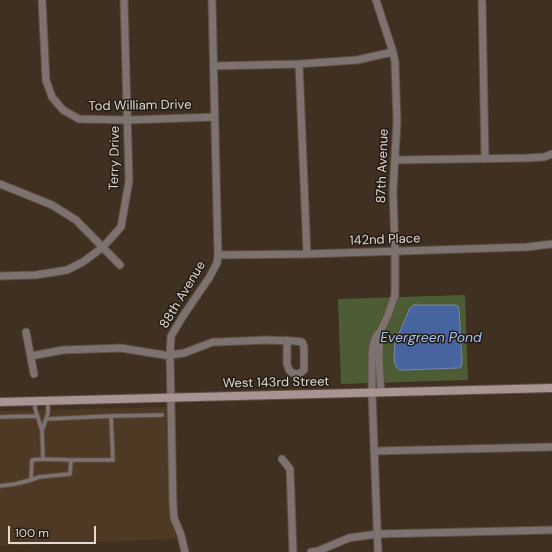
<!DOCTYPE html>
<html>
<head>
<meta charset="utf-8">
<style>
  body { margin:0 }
  #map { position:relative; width:552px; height:552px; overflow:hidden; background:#403021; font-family:"DM Sans",sans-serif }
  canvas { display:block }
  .scale { position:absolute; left:8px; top:526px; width:88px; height:18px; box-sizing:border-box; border:2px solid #e3d9d0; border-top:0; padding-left:5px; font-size:12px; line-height:14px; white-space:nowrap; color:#e3d9d0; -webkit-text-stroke:3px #211a13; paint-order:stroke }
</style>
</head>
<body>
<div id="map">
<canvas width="552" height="552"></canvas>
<div class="scale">100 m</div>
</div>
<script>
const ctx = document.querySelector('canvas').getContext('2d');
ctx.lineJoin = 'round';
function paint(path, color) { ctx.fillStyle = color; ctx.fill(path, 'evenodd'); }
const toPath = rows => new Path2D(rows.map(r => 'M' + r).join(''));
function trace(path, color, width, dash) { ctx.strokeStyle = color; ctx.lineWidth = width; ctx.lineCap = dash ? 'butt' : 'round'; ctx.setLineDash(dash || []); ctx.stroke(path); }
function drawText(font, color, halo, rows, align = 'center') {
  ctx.font = font + ' "DM Sans",sans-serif'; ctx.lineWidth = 3; ctx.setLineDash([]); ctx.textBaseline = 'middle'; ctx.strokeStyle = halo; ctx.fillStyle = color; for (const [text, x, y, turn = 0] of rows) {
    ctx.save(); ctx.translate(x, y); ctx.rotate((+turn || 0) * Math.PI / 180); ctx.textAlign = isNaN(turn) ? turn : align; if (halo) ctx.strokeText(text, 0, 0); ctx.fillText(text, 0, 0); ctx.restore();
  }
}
paint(toPath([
  [166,407,170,515,177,539,0,546,0,411]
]), '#4e3924');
paint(toPath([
  [465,295,468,380,341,384,338,299]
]), '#4e5c35');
const water = toPath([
  [414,305,455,305,458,306,459,310,462,361,461,367,459,368,406,370,400,370,396,367,394,360,395,343,410,308,414,305]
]);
paint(water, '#47649e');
trace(water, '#7687ad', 1);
const service = toPath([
  [0,417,37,416],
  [47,419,111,416],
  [42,431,48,413,48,401],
  [43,459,71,460],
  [31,480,39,477,70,474,71,460,113,460,111,416,162,415],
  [0,486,15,484,31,480,32,460,43,459,42,431,35,408,35,401]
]);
const minor = toPath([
  [42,0,46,80,52,97,63,110,79,119,128,120,215,117],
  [376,0,393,52,395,62,397,122,393,191,395,251,395,295,388,315,380,332,376,336,373,345,372,353,372,392,378,552],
  [482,0,485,159],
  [299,64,307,254],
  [214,66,299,64,357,60,393,52],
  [395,160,526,158,544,157,552,154],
  [0,184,52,205,76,220,120,265],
  [218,255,307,254,527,247,552,244],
  [0,276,36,275,67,270,83,262,103,247,121,227,129,181,124,0],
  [26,332,34,374],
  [380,332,379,359,381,392],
  [170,355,184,353,213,342,219,342,265,340,295,341,302,342,304,347,304,370,299,374,292,373,289,370,287,364,287,340],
  [31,356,63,350,121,348,170,356],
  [374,451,552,447],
  [282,459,290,469,293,552],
  [185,552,181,535,174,518,173,505,170,356,171,336,183,316,209,278,217,263,218,255,212,0],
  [311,552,318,551,349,538,377,534,552,530]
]);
const secondary = toPath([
  [0,402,552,388]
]);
trace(service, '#5d4e40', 5.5);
trace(minor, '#5d4e40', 9);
trace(secondary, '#5d4e40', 10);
trace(service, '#7e7271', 3.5);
trace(minor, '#7e7271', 7);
trace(secondary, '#a89493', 8);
drawText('13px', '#e3d9d0', '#211a13', [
  ["Tod William Drive",140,106,-1],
  ["Terry Drive",115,158,-89],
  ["87th Avenue",383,166,-88],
  ["142nd Place",385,240,-2],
  ["88th Avenue",183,295,-59],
  ["West 143rd Street",276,383,-1]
]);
drawText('italic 14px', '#a7c1f4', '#211a13', [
  ["Evergreen Pond",431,338]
]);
</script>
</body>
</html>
